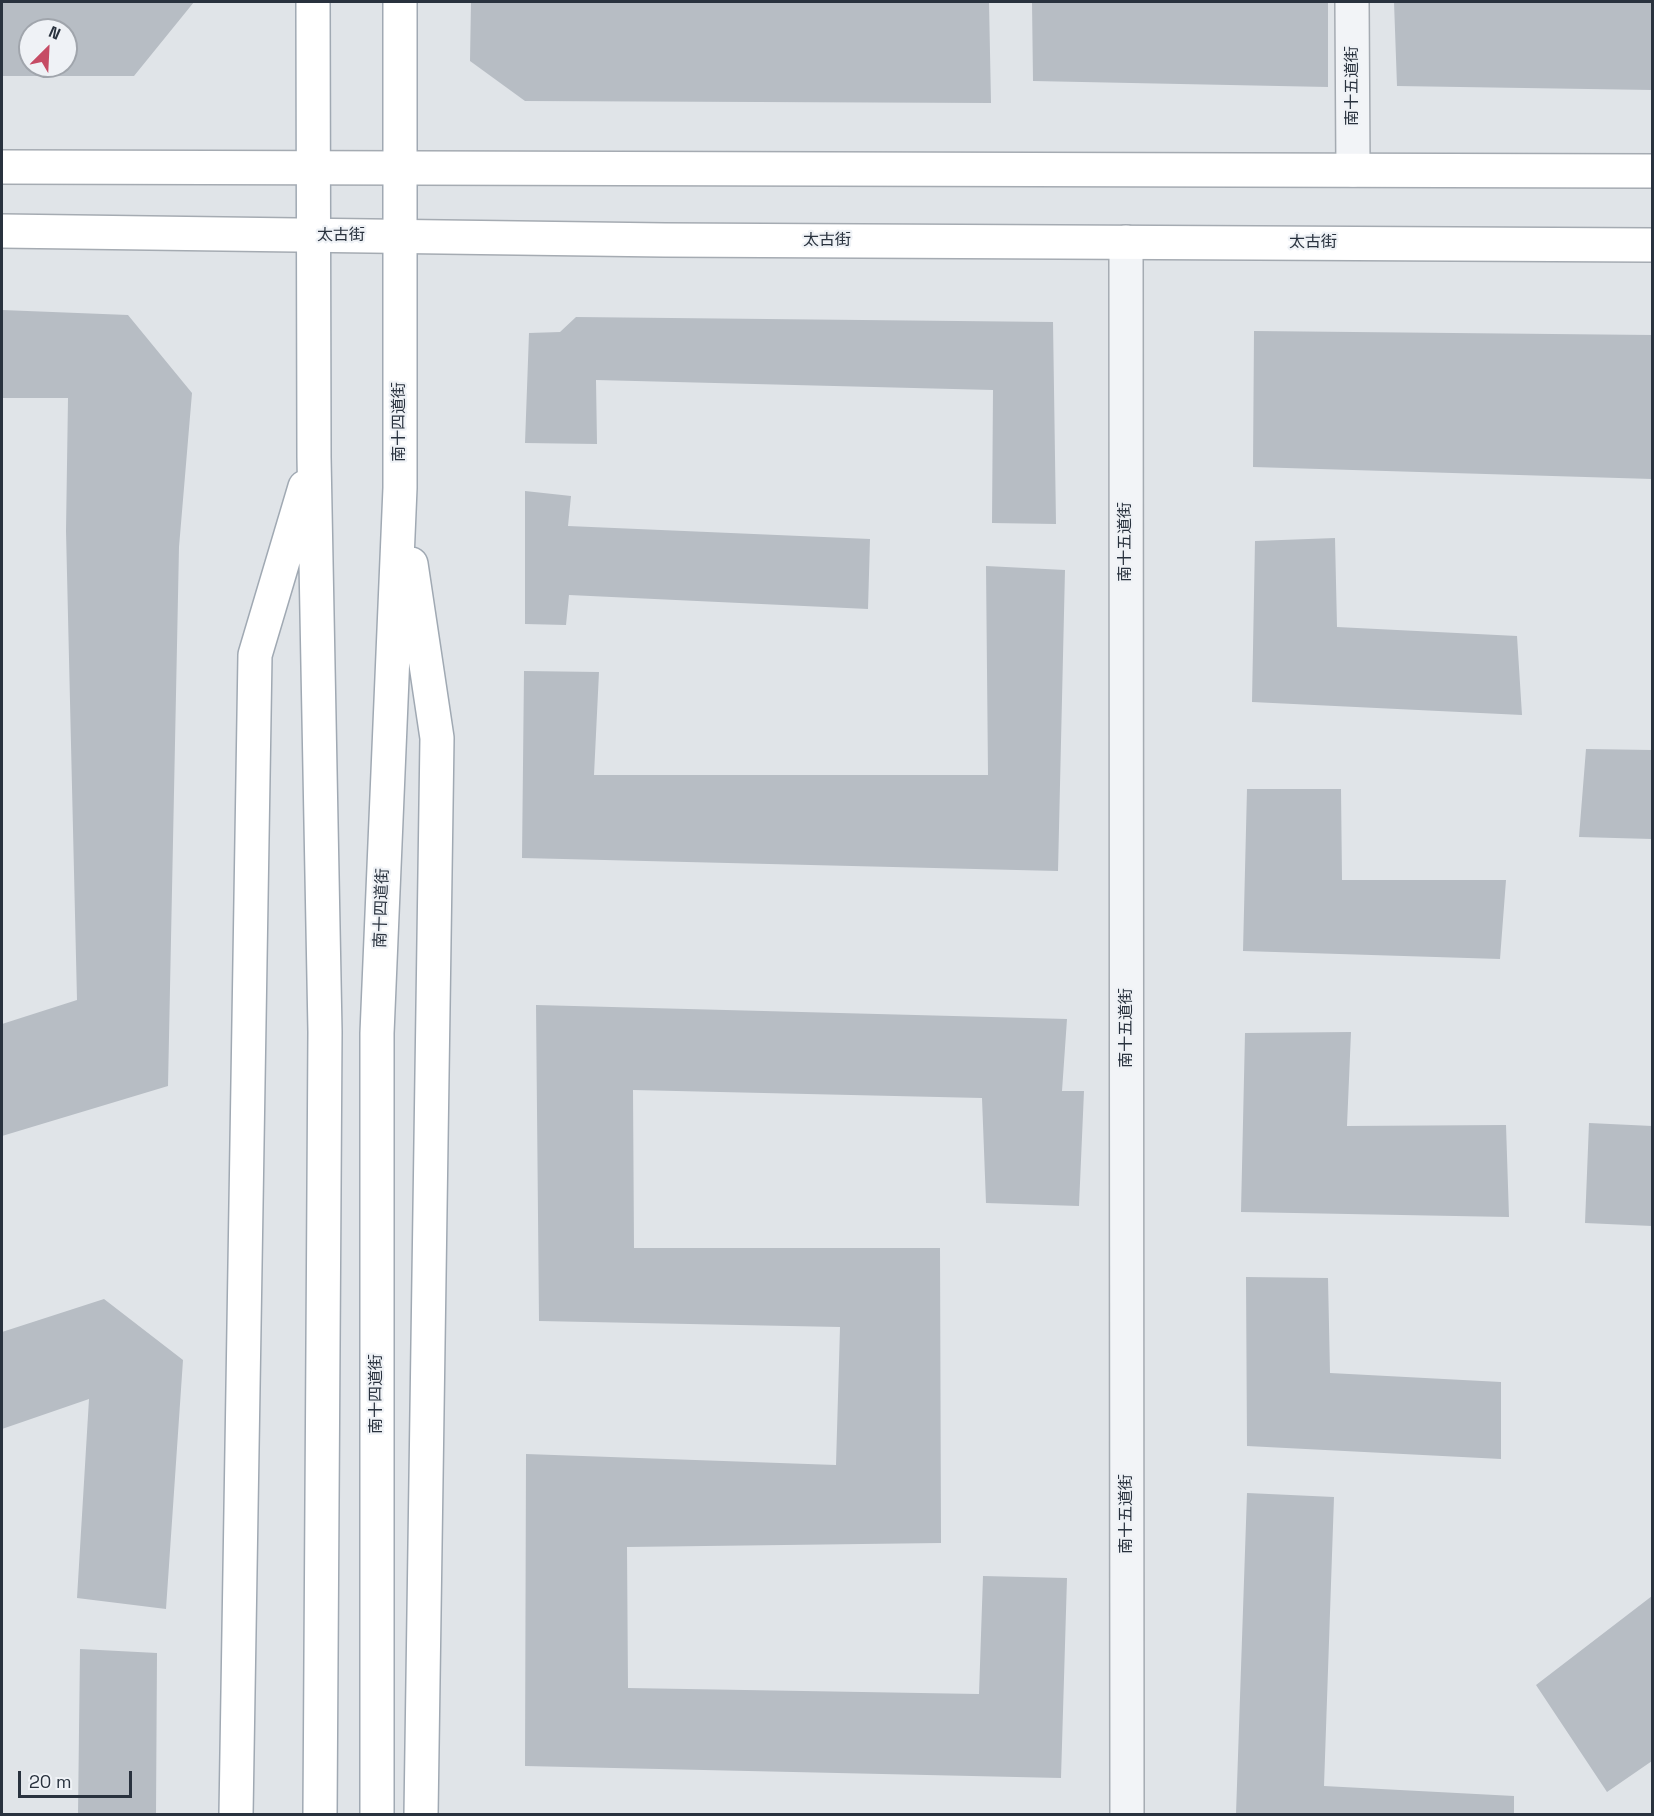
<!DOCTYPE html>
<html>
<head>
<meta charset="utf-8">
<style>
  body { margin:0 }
  #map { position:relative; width:1654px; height:1816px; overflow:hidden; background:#e0e4e8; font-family:"Space Grotesk",sans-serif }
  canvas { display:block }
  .frame { position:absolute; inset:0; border:3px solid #29323e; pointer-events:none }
  .north { position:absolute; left:18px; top:18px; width:60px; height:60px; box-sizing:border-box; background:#eff2f6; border:2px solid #a0a5ac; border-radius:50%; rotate:24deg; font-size:16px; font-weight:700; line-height:24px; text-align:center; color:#29323e }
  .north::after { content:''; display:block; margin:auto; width:21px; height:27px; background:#c64c65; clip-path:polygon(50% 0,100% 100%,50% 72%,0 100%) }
  .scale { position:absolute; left:18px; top:1771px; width:114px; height:27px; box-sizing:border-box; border:3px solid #29323e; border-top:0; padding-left:8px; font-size:18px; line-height:21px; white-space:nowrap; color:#29323e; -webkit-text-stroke:4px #eff2f6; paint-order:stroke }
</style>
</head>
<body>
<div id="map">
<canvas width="1654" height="1816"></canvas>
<div class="frame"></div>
<div class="north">N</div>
<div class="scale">20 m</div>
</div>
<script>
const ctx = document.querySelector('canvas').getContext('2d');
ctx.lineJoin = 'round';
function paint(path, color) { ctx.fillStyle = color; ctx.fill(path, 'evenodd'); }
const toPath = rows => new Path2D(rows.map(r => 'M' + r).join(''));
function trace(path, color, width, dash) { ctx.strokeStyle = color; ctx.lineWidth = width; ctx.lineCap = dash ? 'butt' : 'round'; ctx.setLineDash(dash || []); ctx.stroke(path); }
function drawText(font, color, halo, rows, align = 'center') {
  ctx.font = font + ' "Space Grotesk","Noto Sans SC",sans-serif'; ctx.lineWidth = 4.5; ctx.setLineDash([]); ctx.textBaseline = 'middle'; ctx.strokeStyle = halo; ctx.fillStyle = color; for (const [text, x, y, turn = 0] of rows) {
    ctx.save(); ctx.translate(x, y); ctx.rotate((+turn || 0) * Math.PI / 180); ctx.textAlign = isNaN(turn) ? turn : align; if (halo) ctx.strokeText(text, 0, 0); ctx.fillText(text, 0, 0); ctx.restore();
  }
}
paint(toPath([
  [2,2,194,2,134,76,2,76],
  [30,30,66,30,66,66,30,66],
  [471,2,989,2,991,103,525,101,470,61],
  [1032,2,1328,2,1328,87,1033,81],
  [1394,2,1652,2,1652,90,1397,86],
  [2,310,128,315,192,393,179,547,168,1086,2,1136,2,1024,77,1000,66,531,68,398,2,398],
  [576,317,1053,322,1056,524,992,523,993,390,596,380,597,444,525,443,529,333,560,332],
  [1254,331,1652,335,1652,479,1253,467],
  [525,491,571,496,568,526,870,539,868,609,569,595,566,625,525,624],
  [1335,538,1337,627,1517,636,1522,715,1252,702,1255,541],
  [986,566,1065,570,1058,871,522,858,524,671,599,672,594,775,988,775],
  [1586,749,1652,750,1652,839,1579,837],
  [1247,789,1341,789,1342,880,1506,880,1500,959,1243,951],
  [536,1005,1067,1019,1062,1091,1084,1091,1079,1206,986,1203,982,1098,633,1090,634,1248,940,1248,941,1543,627,1547,628,1688,979,1694,983,1576,1067,1578,1061,1778,525,1766,526,1454,836,1465,840,1327,539,1321],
  [1351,1032,1347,1126,1506,1125,1509,1217,1241,1212,1245,1033],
  [1589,1123,1652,1126,1652,1226,1585,1223],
  [1246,1277,1328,1278,1330,1373,1501,1382,1501,1459,1247,1446],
  [104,1299,183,1360,166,1609,77,1598,89,1399,2,1429,2,1332],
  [1247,1493,1334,1497,1324,1786,1514,1796,1514,1814,1236,1814],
  [1652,1596,1652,1761,1607,1792,1536,1685],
  [80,1649,157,1653,156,1814,78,1814]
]), '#b7bdc4');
const tertiary = toPath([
  [1352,2,1353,170],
  [1126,242,1127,1814]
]);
const secondary = toPath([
  [2,167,1652,171],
  [2,231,665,240,1652,245]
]);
const primary = toPath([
  [313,2,314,457,325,1032,320,1814],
  [411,564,437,738,421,1814],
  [236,1814,255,655,305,487],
  [377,1814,377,1033,400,488,400,2]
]);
trace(tertiary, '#a5abb2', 36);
trace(secondary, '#a5abb2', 36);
trace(primary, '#a0a9b3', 36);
trace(tertiary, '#f2f4f7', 33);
trace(secondary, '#fff', 33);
trace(primary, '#fff', 33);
drawText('16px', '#29323e', '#eff2f6', [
  ["南十五道街",1353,86,-90],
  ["太古街",341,236],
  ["太古街",827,241],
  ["太古街",1313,243],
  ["南十四道街",400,422,-90],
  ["南十五道街",1126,542,-90],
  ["南十四道街",382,908,-88],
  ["南十五道街",1127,1028,-90],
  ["南十四道街",377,1394,-90],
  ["南十五道街",1127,1514,-90]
]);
</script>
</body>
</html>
